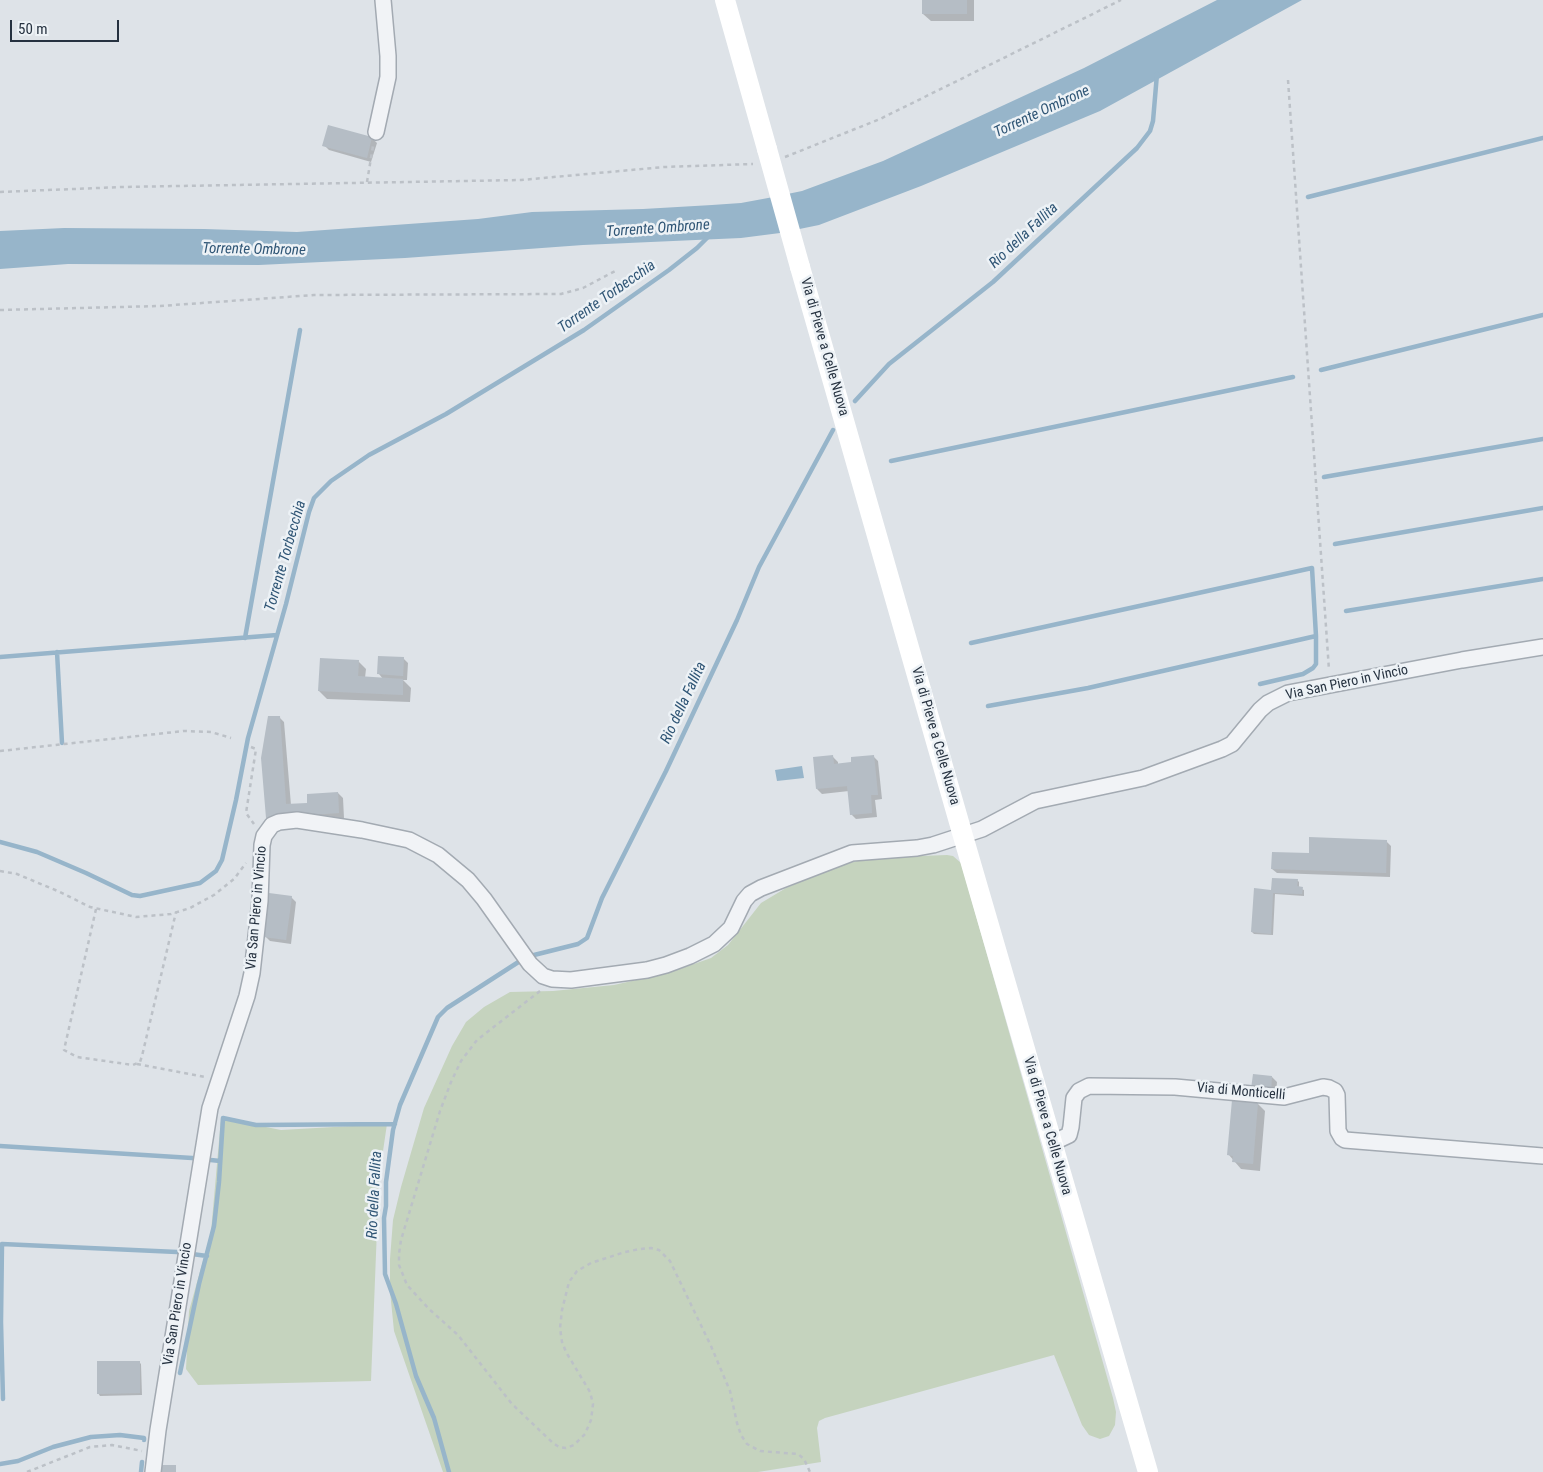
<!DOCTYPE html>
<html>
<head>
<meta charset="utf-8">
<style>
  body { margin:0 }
  #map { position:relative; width:1543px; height:1472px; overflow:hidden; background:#dee3e8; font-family:"Roboto Condensed",sans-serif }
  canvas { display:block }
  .scale { position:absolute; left:10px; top:20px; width:109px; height:22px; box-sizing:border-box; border:2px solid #263240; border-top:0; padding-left:6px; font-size:15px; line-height:18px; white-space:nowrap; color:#263240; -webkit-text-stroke:4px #edf2f6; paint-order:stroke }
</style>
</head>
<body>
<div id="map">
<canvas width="1543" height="1472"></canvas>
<div class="scale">50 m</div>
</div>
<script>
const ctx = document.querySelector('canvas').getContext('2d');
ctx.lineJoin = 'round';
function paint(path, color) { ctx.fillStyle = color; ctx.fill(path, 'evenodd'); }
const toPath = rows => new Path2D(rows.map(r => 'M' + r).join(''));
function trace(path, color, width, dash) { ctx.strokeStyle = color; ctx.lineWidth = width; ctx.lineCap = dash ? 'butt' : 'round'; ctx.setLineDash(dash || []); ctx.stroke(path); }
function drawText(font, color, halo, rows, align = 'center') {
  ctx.font = font + ' "Roboto Condensed",sans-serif'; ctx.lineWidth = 5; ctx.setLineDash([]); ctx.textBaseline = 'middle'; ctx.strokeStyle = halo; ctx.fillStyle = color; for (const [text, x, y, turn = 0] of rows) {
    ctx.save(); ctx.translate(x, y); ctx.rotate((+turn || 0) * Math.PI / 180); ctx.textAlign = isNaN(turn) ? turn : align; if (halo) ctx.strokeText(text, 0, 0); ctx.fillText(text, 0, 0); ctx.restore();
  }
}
paint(toPath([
  [947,855,953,856,961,863,1113,1398,1116,1412,1115,1425,1109,1436,1100,1439,1089,1435,1082,1425,1054,1355,825,1418,819,1421,817,1428,821,1462,758,1472,443,1472,394,1331,390,1291,390,1259,393,1220,401,1187,424,1108,452,1046,466,1022,484,1007,510,992,553,991,614,985,671,972,711,958,728,945,761,903,786,888,839,866,868,858],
  [221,1118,281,1130,387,1124,379,1178,371,1381,198,1385,186,1369,189,1311,211,1232]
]), '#c5d3be');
paint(toPath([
  [1217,0,1302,0,1100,111,921,186,819,225,780,233,741,238,583,245,405,258,259,265,68,264,0,269,0,231,64,228,204,229,297,232,478,219,532,212,643,209,712,205,741,203,768,198,802,191,883,161,1084,68],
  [802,766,804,778,777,781,775,770]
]), '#97b5ca');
paint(toPath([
  [923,0,974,0,974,21,931,21,923,14],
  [372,138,377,143,371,162,329,150,324,145],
  [403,658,408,663,407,680,403,680,411,688,410,702,327,699,319,691,358,661,366,669,365,678,383,679,379,674],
  [279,717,284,722,291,805,309,804,338,793,343,798,344,818,272,823,267,818],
  [873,756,878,761,882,799,875,800,877,817,856,819,851,814,849,791,822,794,817,789,833,757,838,762,838,765,852,763],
  [1386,841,1391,846,1390,877,1277,873,1272,869,1310,854],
  [1297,880,1299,882,1299,888,1304,890,1304,896,1275,894,1273,935,1254,934,1252,932,1272,891],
  [291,897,296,902,291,944,270,941,265,936],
  [1272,1077,1277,1082,1276,1095,1258,1094],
  [1257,1103,1265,1111,1260,1171,1241,1169,1229,1155],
  [139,1362,141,1364,142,1395,100,1396,98,1393]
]), '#0003');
trace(toPath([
  [1308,197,1543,138],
  [1321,370,1543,315],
  [855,401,889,364,993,282,1137,148,1150,131,1153,121,1157,74],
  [891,461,1293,377],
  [1324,477,1543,439],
  [1335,544,1543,508],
  [1346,611,1543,579],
  [245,638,300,330],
  [971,643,1312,568,1316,636,1316,664,1313,668,1303,674,1260,684],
  [57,652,62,743],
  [0,657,277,635],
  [988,706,1088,688,1316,636],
  [0,842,37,852,86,873,132,895,140,896,200,883,216,871,222,860,236,800,248,738,286,604,309,512,314,498,331,481,369,455,446,414,584,330,669,270,697,248,709,236],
  [534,955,578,944,587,938,602,898,666,771,737,620,759,567,833,430],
  [0,1146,192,1158,220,1161],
  [180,1373,199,1284,214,1226,219,1182,223,1118,256,1125,395,1124],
  [3,1399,1,1322,2,1244,177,1252,207,1256],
  [0,1464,18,1461,53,1447,91,1437,120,1435,144,1438,144,1440],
  [141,1472,142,1462],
  [449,1472,434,1418,416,1376,396,1304,385,1274,384,1218,386,1206,386,1182,393,1130,400,1105,438,1017,447,1008,520,961]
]), '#97b5ca', 4.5);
paint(toPath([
  [922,0,967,0,967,14,922,14],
  [328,125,372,137,367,158,322,146],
  [378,656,404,657,403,676,377,674],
  [320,658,359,660,358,676,403,679,403,695,318,691],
  [268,716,280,716,286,804,307,803,307,794,338,792,339,813,266,818,261,758],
  [833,755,834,764,851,762,851,757,874,755,878,795,871,795,872,813,850,815,847,786,816,789,813,757],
  [1309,837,1387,840,1386,873,1271,869,1272,852,1309,853],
  [1272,878,1298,879,1297,886,1303,887,1302,894,1273,893,1271,934,1251,932,1254,888,1271,890],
  [269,893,292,896,286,940,264,937],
  [1253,1074,1272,1076,1271,1091,1251,1089],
  [1232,1100,1258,1102,1253,1164,1232,1162,1233,1156,1227,1155],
  [97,1361,140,1361,140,1393,97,1394],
  [157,1465,176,1465,176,1472,157,1472]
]), '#b5bdc5');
const street = toPath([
  [376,132,388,77,388,56,383,0],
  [1052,1143,1069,1135,1071,1127,1074,1098,1079,1091,1089,1086,1175,1087,1284,1097,1323,1087,1329,1088,1335,1091,1337,1095,1338,1131,1342,1138,1345,1140,1543,1156],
  [153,1472,158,1430,210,1108,247,996,252,973,260,901,262,845,264,836,272,825,279,822,297,820,362,830,409,840,438,855,468,880,484,899,530,964,543,976,552,979,571,980,647,970,666,965,690,956,714,944,731,928,744,901,750,894,761,888,852,853,917,848,933,845,982,829,1035,801,1143,778,1222,749,1232,744,1260,710,1268,703,1288,693,1462,660,1543,647]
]);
trace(street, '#a3aab2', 18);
trace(toPath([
  [1288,80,1329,670],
  [785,157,880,119,1121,0],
  [367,182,373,146],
  [0,192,122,187,521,180,664,167,753,164],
  [0,310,160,306,314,295,561,294,583,288,617,270],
  [251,747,256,749,246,813,254,824],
  [0,751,184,731,211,732,231,738],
  [0,871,17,874,60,892,90,907,136,917,171,914,190,908,214,895,234,879,246,863],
  [96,909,64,1050,77,1057,133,1065,140,1062,142,1056,176,912],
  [540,991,477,1040,461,1061,451,1082,440,1111,401,1240,399,1254,399,1265,407,1285,429,1309,458,1335,512,1404,553,1443,559,1447,566,1448,574,1445,585,1434,591,1420,593,1404,590,1392,566,1352,562,1342,560,1328,562,1310,569,1282,577,1271,591,1263,625,1252,640,1249,651,1248,659,1250,670,1261,711,1346,730,1391,737,1423,741,1435,747,1444,760,1451,798,1454,804,1459,810,1472],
  [137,1064,205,1077],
  [27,1472,90,1447,112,1445,142,1451]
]), '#bcc1c7', 2.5, [4, 4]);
trace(street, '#f1f3f6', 15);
trace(toPath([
  [725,0,767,149],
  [800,267,963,836,1148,1472]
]), '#fff', 20);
trace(toPath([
  [767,149,800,267]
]), '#fff', 20);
drawText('14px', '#263240', '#edf2f6', [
  ["Via di Pieve a Celle Nuova",824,347,74],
  ["Via San Piero in Vincio",1347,683,-12],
  ["Via di Pieve a Celle Nuova",935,736,74],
  ["Via San Piero in Vincio",257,908,-85],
  ["Via di Monticelli",1241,1092,5],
  ["Via di Pieve a Celle Nuova",1047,1126,74],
  ["Via San Piero in Vincio",178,1304,-81]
]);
drawText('italic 15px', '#2f5575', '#edf2f6', [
  ["Torrente Ombrone",1042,112,-25],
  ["Torrente Ombrone",658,229,-4],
  ["Rio della Fallita",1024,236,-43],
  ["Torrente Ombrone",254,250,1],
  ["Torrente Torbecchia",607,297,-35],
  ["Torrente Torbecchia",286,556,-74],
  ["Rio della Fallita",684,703,-65],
  ["Rio della Fallita",375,1195,-87]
]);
</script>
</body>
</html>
